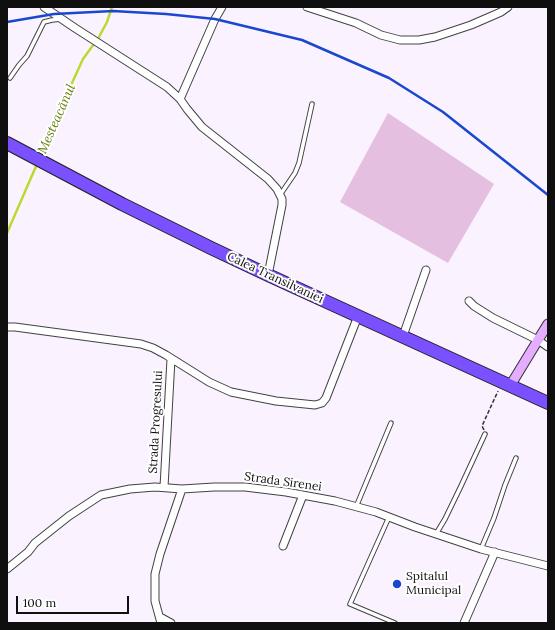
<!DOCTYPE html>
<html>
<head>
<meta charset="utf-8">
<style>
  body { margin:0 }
  #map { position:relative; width:555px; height:630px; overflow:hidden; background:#faf2ff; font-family:Lora,serif }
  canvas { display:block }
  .frame { position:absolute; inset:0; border:8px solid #0f0f0f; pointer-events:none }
  .scale { position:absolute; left:16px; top:596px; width:113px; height:18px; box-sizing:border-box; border:2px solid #0f0f0f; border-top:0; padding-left:5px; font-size:12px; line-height:14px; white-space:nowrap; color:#0f0f0f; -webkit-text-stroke:3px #fff; paint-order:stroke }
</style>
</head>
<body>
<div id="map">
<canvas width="555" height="630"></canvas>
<div class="frame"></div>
<div class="scale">100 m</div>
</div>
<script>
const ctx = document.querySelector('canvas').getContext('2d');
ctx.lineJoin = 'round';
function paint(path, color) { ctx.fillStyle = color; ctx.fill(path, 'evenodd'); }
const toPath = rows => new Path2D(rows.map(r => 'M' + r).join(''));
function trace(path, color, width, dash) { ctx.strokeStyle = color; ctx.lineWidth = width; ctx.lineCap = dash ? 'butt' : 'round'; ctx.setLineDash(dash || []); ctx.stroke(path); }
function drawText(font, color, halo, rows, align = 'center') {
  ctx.font = font + ' Lora,serif'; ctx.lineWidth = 4; ctx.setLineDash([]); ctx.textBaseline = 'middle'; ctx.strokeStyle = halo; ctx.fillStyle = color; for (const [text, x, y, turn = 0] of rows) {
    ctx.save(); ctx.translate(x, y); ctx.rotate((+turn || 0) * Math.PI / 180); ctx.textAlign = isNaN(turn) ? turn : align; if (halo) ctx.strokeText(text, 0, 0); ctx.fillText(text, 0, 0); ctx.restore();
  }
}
paint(toPath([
  [388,113,494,184,448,263,340,202]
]), '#e4bfe0');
trace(toPath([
  [40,157,51,129,83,59,99,37,107,22,112,7],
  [7,233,37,164]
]), '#bada30', 2.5);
const lane = toPath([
  [10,78,19,65,27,56,44,22,52,20,61,19],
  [280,195,295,173,299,163,312,104],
  [356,507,391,423],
  [389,517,350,604,395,623],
  [436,534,445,519,461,486,485,434],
  [481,549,494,518,505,485,516,458]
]);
const street = toPath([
  [44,7,75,28,167,87,180,99,187,109,202,127,268,179,277,189,282,199,282,205,268,275],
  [307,7,356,23,381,35,400,40,419,40,435,37,471,25,501,12,508,7],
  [180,99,215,19,222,7],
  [469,301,474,306,493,318,538,340,548,347],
  [7,327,15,327,141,344,153,348,166,355,209,382,231,392,276,401,315,405,322,403,326,398,358,316],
  [403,336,426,270],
  [164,487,171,359],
  [283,546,303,495],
  [7,569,28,552,35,543,69,516,101,495,130,489,155,487,182,489,214,487,245,487,286,492,335,501,376,512,415,527,481,549,548,566],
  [160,617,171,623],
  [161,623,155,601,155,574,160,554,182,489],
  [464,623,495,552]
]);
const secondary = toPath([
  [510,386,538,340,548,324]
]);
const highway = toPath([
  [7,143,122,204,211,248,268,275,548,403]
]);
trace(lane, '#424242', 5.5);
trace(street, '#424242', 9);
trace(secondary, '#313131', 11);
trace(highway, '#202020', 14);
trace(toPath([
  [484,430,482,426,498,391]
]), '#313131', 1.5, [4, 2]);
trace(lane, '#fff', 3.5);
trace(street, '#fff', 7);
trace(secondary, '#e5adff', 9);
trace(highway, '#7b50ff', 12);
trace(toPath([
  [7,22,54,14,113,11,166,14,215,19,302,40,389,78,443,112,548,195]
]), '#1947ce', 2.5);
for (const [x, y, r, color] of [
  [397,584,5,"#1947ce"]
]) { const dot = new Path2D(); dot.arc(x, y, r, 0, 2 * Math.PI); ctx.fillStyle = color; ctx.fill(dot); trace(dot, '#fff', 1.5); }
drawText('12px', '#0f0f0f', '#fff', [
  ["Calea Transilvaniei",275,278,25],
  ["Strada Progresului",156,422,-87],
  ["Strada Sirenei",283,482,8]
]);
drawText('12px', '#0f0f0f', '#fff', [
  ["Spitalul",406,577],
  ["Municipal",406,591]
], 'left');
drawText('italic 13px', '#657f0d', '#fff', [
  ["Mesteacănul",57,119,-66]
]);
</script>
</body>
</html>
